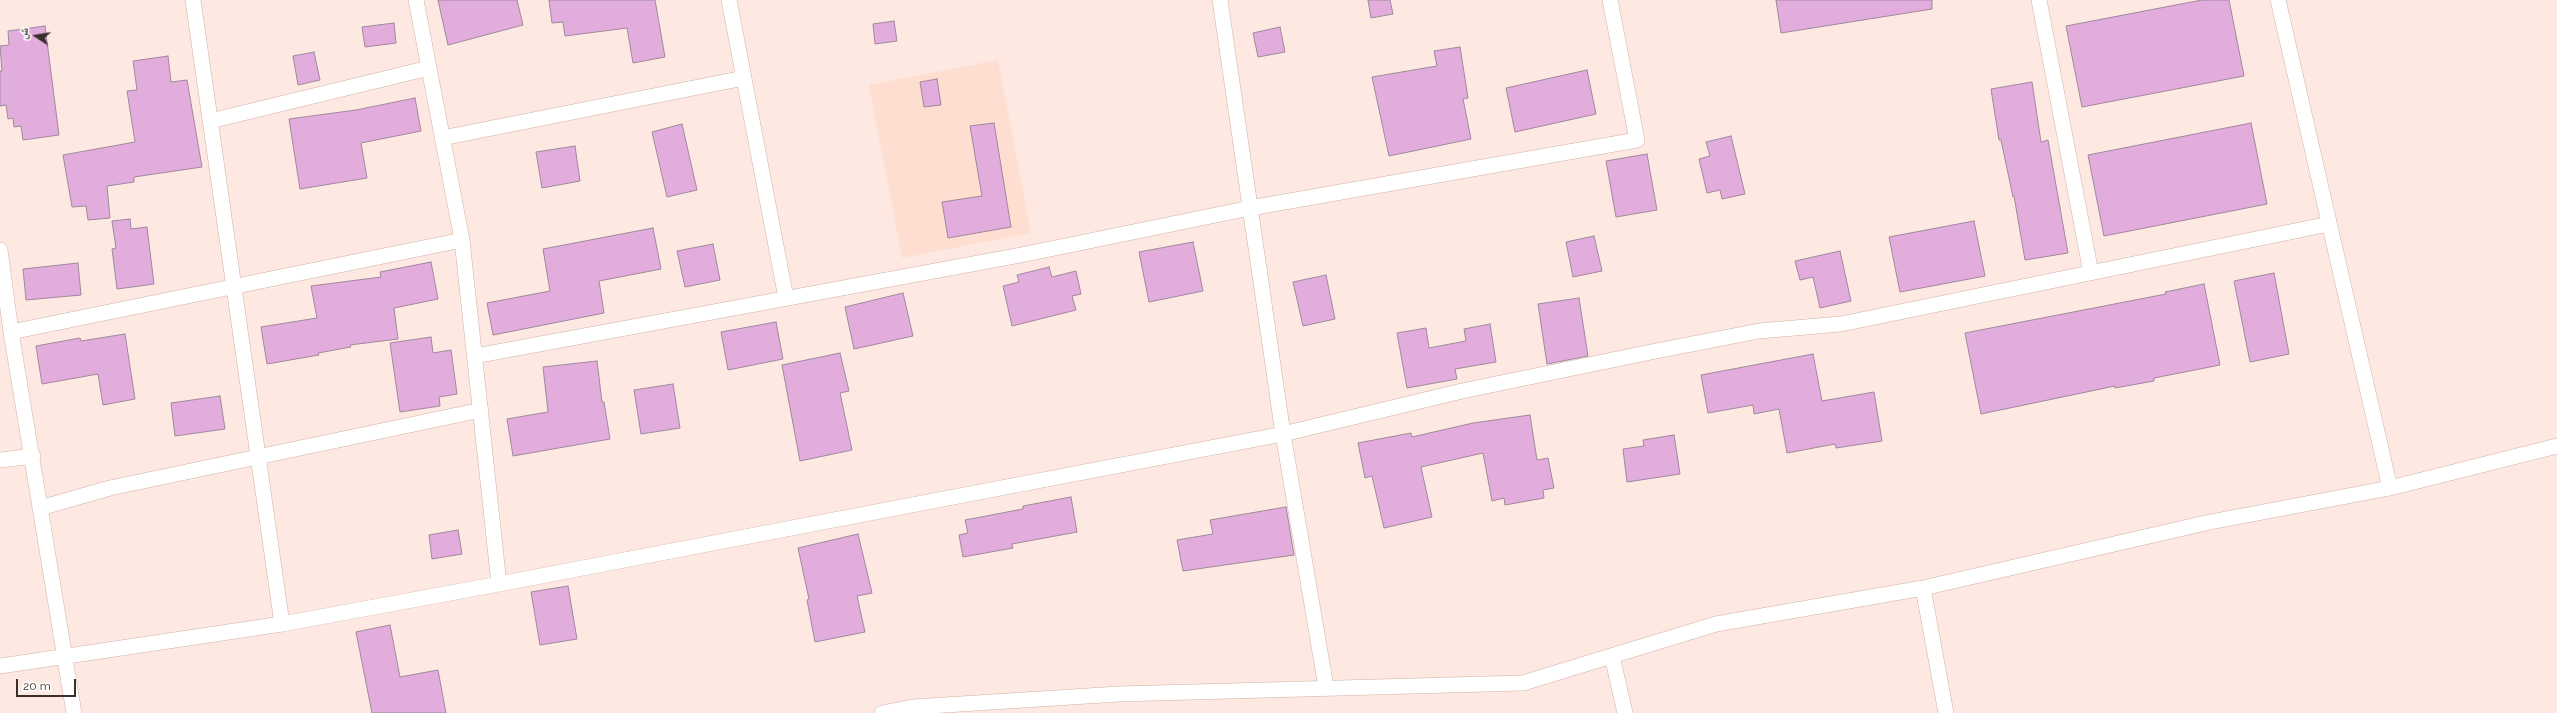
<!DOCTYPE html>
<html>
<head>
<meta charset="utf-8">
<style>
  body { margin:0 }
  #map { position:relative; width:2557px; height:713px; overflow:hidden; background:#fde9e1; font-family:Raleway,"Noto Naskh Arabic",sans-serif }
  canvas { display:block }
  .north { position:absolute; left:16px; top:16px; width:40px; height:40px; -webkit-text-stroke:3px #fff; paint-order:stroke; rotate:282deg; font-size:11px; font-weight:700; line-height:16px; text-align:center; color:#3b2f2a }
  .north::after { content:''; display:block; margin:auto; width:14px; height:18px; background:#3b2f2a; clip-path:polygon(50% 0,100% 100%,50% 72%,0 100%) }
  .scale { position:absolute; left:16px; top:679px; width:60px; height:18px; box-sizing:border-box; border:2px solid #3b2f2a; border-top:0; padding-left:5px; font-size:12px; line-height:14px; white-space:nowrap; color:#3b2f2a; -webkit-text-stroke:3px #fff; paint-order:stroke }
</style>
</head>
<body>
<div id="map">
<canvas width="2557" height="713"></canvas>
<div class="north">ش</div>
<div class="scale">20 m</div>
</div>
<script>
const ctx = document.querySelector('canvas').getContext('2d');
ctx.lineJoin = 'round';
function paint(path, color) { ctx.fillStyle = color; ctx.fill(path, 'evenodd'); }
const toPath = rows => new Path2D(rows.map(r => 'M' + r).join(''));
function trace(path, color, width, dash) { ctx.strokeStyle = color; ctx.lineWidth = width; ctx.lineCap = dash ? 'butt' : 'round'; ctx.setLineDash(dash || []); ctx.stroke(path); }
paint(toPath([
  [998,60,1031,233,902,258,869,85]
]), '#feded0');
const building = toPath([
  [438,0,517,0,523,25,448,45,438,0],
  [549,0,655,0,665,57,633,63,627,28,565,36,563,22,552,23,549,0],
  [1368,0,1390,0,1393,14,1371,18,1368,0],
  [1776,0,1932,0,1932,9,1781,33,1776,0],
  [2202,0,2229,0,2244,76,2082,107,2066,26,2202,0],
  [894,21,897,41,875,44,873,24,894,21],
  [394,23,396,43,365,47,362,27,394,23],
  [45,26,59,135,23,140,21,126,14,127,13,118,8,119,6,105,0,106,0,71,2,71,0,46,9,45,8,31,45,26],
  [1280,27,1285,52,1258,57,1253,33,1280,27],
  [1460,47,1468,98,1463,99,1471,139,1389,156,1372,77,1437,66,1434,51,1460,47],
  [314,52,320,80,298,85,293,56,314,52],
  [168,56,171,82,187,80,202,167,134,177,134,182,107,186,110,218,88,220,86,206,72,207,63,155,135,142,127,91,137,90,133,61,168,56],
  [1587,70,1596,114,1515,132,1506,88,1587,70],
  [937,79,941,105,924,107,920,82,937,79],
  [2032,82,2041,142,2048,140,2068,253,2025,260,2014,196,2013,197,2001,140,1999,140,1991,89,2032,82],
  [415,98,421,131,361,143,367,178,300,189,289,119,356,110,415,98],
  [994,123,1011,227,948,238,942,202,982,196,970,126,994,123],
  [2251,123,2267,204,2104,236,2088,155,2251,123],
  [682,124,697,190,667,197,652,132,682,124],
  [1731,136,1745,194,1722,199,1720,190,1707,193,1699,159,1710,156,1706,142,1731,136],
  [575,146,580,181,542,188,536,152,575,146],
  [1647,154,1657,210,1616,217,1606,161,1647,154],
  [130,219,131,229,147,227,154,284,117,289,112,249,116,248,112,221,130,219],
  [1974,221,1985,276,1900,292,1889,237,1974,221],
  [653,228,661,269,599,281,604,313,493,335,487,303,550,291,543,249,653,228],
  [1594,236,1602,271,1573,277,1566,242,1594,236],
  [1193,242,1203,291,1149,302,1139,252,1193,242],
  [713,244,720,280,685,287,677,251,713,244],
  [1840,251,1851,301,1820,308,1813,277,1800,280,1795,261,1840,251],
  [431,262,438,299,394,308,398,339,350,345,351,347,318,353,319,355,267,364,261,327,317,318,311,286,381,277,380,272,431,262],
  [78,263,81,295,26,300,23,269,78,263],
  [1049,267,1052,277,1076,271,1081,294,1072,296,1076,310,1012,326,1003,286,1019,282,1017,275,1049,267],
  [2274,273,2289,354,2250,362,2234,281,2274,273],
  [1326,275,1335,319,1303,326,1293,282,1326,275],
  [2204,284,2220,365,2154,378,2154,381,2115,388,2115,386,1981,414,1965,333,2166,294,2165,292,2204,284],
  [903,293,913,336,854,349,845,307,903,293],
  [1579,298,1588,356,1547,364,1538,304,1579,298],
  [776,322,783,359,728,370,721,332,776,322],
  [1490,324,1496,362,1455,369,1457,379,1407,388,1397,333,1426,328,1429,348,1466,341,1464,329,1490,324],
  [125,334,135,399,103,405,98,374,42,384,36,346,80,338,81,341,125,334],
  [431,337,433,353,451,350,457,394,439,397,440,406,400,412,390,343,431,337],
  [840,353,849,391,840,393,852,450,800,461,782,365,840,353],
  [1813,354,1822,401,1874,392,1882,441,1836,448,1835,444,1787,453,1779,409,1754,414,1753,405,1708,413,1701,375,1813,354],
  [597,361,602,402,604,402,610,439,513,456,507,419,548,412,543,367,597,361],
  [673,384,680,428,641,434,634,390,673,384],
  [220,396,225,429,175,436,171,403,220,396],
  [1530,415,1537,460,1548,458,1554,488,1543,490,1544,498,1505,505,1504,498,1492,501,1483,453,1421,467,1432,517,1384,528,1372,476,1365,478,1358,443,1411,433,1412,437,1473,423,1530,415],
  [1674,435,1680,474,1627,482,1623,449,1644,446,1643,440,1674,435],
  [1071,497,1077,532,1012,544,1013,548,963,557,959,535,968,533,965,520,1023,509,1023,506,1071,497],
  [1286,507,1294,555,1183,571,1177,540,1213,534,1210,520,1286,507],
  [458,530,462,554,432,559,429,535,458,530],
  [858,534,872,593,857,596,865,632,815,642,807,600,809,599,798,548,858,534],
  [568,586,577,639,540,645,531,592,568,586],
  [390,625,400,677,438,670,446,713,372,713,356,632,390,625]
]);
paint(building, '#e2addd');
trace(building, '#9f889c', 1);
const street = toPath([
  [193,0,282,624],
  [416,0,462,240,499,584],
  [729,0,786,298],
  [1220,0,1283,434,1326,687],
  [2039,0,2091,273],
  [2278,0,2390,488],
  [210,121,429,68],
  [442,138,744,78],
  [0,250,11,332,74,713],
  [11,332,462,240],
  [475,356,1021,255,1250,208,1637,140,1610,0],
  [0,460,33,456],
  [40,508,110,488,481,410],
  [1923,588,1946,713],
  [1612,656,1625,713],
  [0,666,282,624,499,584,1283,434,1462,391,1651,352,1759,331,1841,324,2329,224],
  [882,713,913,707,1119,694,1523,683,1716,624,1923,588,2210,522,2390,488,2557,446]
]);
trace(street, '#d0b1a4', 16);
trace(street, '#fff', 15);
</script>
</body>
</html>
